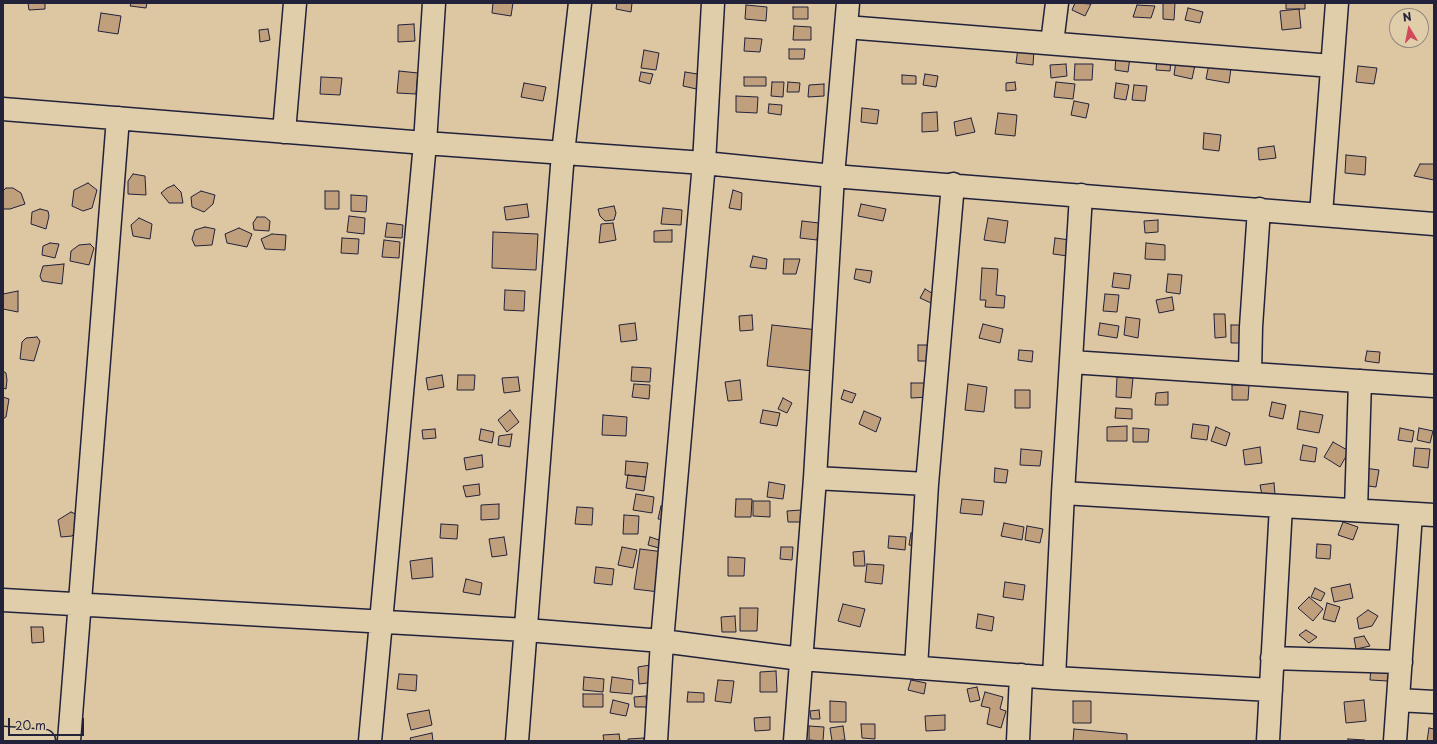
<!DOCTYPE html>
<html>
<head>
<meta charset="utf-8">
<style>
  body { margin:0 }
  #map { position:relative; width:1437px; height:744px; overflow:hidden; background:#ddc7a3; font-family:"Playpen Sans",sans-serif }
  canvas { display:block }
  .frame { position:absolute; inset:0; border:4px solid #22223b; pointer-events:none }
  .north { position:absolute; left:1389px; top:8px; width:40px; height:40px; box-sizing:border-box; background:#e0ceab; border:1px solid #94897e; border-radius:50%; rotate:350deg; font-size:11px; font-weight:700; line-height:16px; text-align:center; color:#22223b }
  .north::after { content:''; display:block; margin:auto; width:14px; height:18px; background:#d1495b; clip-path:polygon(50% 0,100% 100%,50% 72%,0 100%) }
  .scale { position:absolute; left:8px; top:718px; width:76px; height:18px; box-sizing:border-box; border:2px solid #22223b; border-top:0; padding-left:5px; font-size:12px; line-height:14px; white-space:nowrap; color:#22223b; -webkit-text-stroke:3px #e0ceab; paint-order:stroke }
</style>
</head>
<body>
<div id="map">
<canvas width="1437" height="744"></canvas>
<div class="frame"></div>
<div class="north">N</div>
<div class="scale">20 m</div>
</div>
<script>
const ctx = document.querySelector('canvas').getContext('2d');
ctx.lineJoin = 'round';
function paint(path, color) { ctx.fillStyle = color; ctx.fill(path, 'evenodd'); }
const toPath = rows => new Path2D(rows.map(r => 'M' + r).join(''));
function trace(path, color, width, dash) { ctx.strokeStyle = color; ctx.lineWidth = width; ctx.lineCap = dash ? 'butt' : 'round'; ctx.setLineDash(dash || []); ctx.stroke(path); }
const building = toPath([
  [28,3,45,3,45,9,29,10,28,3],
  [131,3,147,3,146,8,130,6,131,3],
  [493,3,513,3,511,16,492,13,493,3],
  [617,3,632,3,631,12,616,9,617,3],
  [1075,3,1091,4,1085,16,1072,10,1075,3],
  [1163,3,1175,3,1174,20,1163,19,1163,3],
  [1286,3,1305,3,1305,9,1286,9,1286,3],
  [746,5,767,7,766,21,745,19,746,5],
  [1137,5,1155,6,1151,18,1133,17,1137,5],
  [793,7,808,7,808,19,793,19,793,7],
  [1188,8,1203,12,1200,23,1185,20,1188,8],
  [1299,9,1301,28,1282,30,1280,11,1299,9],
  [101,13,121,16,118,34,98,31,101,13],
  [414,24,415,41,398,42,398,25,414,24],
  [794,26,811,27,811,40,793,40,794,26],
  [268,29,270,40,260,42,259,30,268,29],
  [745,38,762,39,760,52,744,51,745,38],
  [1018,48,1034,50,1033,65,1016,63,1018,48],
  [789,49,805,49,804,59,789,59,789,49],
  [644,50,659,53,656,70,641,68,644,50],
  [1116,56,1130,57,1128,72,1115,70,1116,56],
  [1157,59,1171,61,1170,71,1156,70,1157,59],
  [1176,61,1195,65,1192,79,1174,75,1176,61],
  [1066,64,1067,76,1051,78,1050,65,1066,64],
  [1075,64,1093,64,1092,80,1074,80,1075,64],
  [1209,64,1231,68,1229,83,1206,79,1209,64],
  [1358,66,1377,68,1374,84,1356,82,1358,66],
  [399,71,418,73,416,94,397,93,399,71],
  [641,72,653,74,650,84,639,81,641,72],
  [685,72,704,75,701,90,683,86,685,72],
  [925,74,938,76,936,87,923,85,925,74],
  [902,75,916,76,916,84,902,84,902,75],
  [321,77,342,78,340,95,320,94,321,77],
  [744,77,766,77,766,86,744,86,744,77],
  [772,82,784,82,783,97,771,96,772,82],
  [788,82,800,83,799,92,787,92,788,82],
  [1015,82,1016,90,1006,91,1006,83,1015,82],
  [1056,82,1075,84,1073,99,1054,97,1056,82],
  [524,83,546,87,543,101,521,97,524,83],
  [1116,83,1129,85,1126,100,1114,98,1116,83],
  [824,84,824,96,808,97,809,85,824,84],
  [1134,85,1147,86,1145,101,1132,100,1134,85],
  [736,96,758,97,757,113,736,112,736,96],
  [1074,101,1089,104,1086,118,1071,115,1074,101],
  [769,104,782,105,781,115,768,113,769,104],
  [862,108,879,110,877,124,861,122,862,108],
  [937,112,938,131,922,132,922,113,937,112],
  [998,113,1017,115,1015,136,995,134,998,113],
  [971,118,975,132,956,136,954,122,971,118],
  [1204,133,1221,135,1219,151,1203,149,1204,133],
  [1274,146,1276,158,1259,160,1258,148,1274,146],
  [1346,155,1366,157,1365,175,1345,173,1346,155],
  [1420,164,1434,164,1434,180,1414,176,1420,164],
  [133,174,145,176,146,195,128,194,128,181,133,174],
  [88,183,97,190,92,208,83,211,72,206,74,190,88,183],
  [174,185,181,192,183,203,169,203,161,193,167,188,174,185],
  [6,188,13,188,21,193,25,204,10,209,3,209,3,191,6,188],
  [733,190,742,193,741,210,729,208,733,190],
  [201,191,215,195,213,204,204,212,192,207,191,197,201,191],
  [325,191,339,191,339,209,325,209,325,191],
  [351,195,367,196,366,212,351,211,351,195],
  [527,204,529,217,506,220,504,207,527,204],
  [861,204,886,209,883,221,858,216,861,204],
  [614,206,616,213,614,220,605,221,600,216,598,209,614,206],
  [663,208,682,210,681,225,661,224,663,208],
  [40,209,48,211,49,216,46,229,31,224,32,212,40,209],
  [349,216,365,218,364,234,347,232,349,216],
  [257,217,265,217,270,221,269,231,254,230,253,223,257,217],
  [139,218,152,224,150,239,133,236,131,225,139,218],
  [988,218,1008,221,1005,243,984,240,988,218],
  [1158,220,1158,232,1145,233,1144,221,1158,220],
  [802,221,819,223,817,240,800,238,802,221],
  [387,223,403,225,402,238,385,237,387,223],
  [613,223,616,240,599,243,601,224,613,223],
  [205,227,215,229,212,245,195,246,192,239,195,230,205,227],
  [239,228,252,234,247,247,227,243,225,234,239,228],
  [672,230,672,242,654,242,654,231,672,230],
  [493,232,538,234,536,270,492,268,493,232],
  [272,234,286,235,285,250,265,249,261,239,272,234],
  [342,238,359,239,358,254,341,253,342,238],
  [1055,238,1070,240,1068,256,1053,254,1055,238],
  [384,240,400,242,399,258,382,257,384,240],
  [50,243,59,244,55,258,42,255,43,246,50,243],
  [1146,243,1165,245,1165,260,1145,259,1146,243],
  [90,244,94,248,89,265,70,261,71,251,79,245,90,244],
  [753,256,767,259,766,269,750,267,753,256],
  [784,259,800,259,796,274,783,274,784,259],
  [64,264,62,284,42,281,40,276,43,266,64,264],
  [982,268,998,269,996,295,1005,296,1004,308,985,307,986,300,980,300,982,268],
  [856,269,872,271,870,283,854,279,856,269],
  [1114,273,1131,275,1129,289,1112,287,1114,273],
  [1168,274,1182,275,1180,294,1166,292,1168,274],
  [925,289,935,295,931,303,920,298,925,289],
  [505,290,525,291,524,311,504,310,505,290],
  [18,291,18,312,3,309,3,294,18,291],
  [1105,294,1119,295,1117,312,1103,311,1105,294],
  [1172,297,1174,310,1159,313,1156,300,1172,297],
  [1214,314,1225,314,1226,337,1215,338,1214,314],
  [752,315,753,330,740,331,739,316,752,315],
  [1126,317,1140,319,1138,338,1124,335,1126,317],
  [635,323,637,340,621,342,619,325,635,323],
  [1100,323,1119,326,1117,338,1098,335,1100,323],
  [983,324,1003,329,1000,343,979,338,983,324],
  [772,325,818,330,813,371,767,366,772,325],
  [1231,325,1246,325,1246,343,1231,343,1231,325],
  [37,337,40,341,34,361,20,359,22,342,26,338,37,337],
  [918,345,935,345,935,361,918,361,918,345],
  [1019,350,1033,351,1032,362,1018,360,1019,350],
  [1367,351,1380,352,1379,363,1365,361,1367,351],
  [632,367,651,368,650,382,631,381,632,367],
  [3,371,6,373,7,380,6,389,3,388,3,371],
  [442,375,444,387,428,390,426,378,442,375],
  [458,375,475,375,474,390,457,390,458,375],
  [518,377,520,391,504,393,502,378,518,377],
  [1117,377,1133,378,1131,398,1116,397,1117,377],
  [740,380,742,400,728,401,725,382,740,380],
  [911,383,929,383,929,397,911,398,911,383],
  [634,384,650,385,649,399,632,397,634,384],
  [968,384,987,387,984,412,965,410,968,384],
  [1232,385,1249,385,1248,400,1232,400,1232,385],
  [844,390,856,394,852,403,841,399,844,390],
  [1015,390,1030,390,1030,408,1015,408,1015,390],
  [1168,392,1168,405,1155,405,1156,393,1168,392],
  [3,397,9,399,6,417,3,419,3,397],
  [783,398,792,403,787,413,778,409,783,398],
  [1272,402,1286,405,1283,419,1269,416,1272,402],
  [1116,408,1132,409,1132,419,1115,418,1116,408],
  [510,410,519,422,507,432,498,420,510,410],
  [763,410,780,413,777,426,760,423,763,410],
  [864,411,881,418,876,432,859,424,864,411],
  [1300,411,1323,415,1319,433,1297,429,1300,411],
  [603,415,627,417,626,436,602,435,603,415],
  [1193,424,1209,426,1207,440,1191,438,1193,424],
  [1127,426,1127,441,1107,441,1107,427,1127,426],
  [1216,427,1230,433,1226,446,1211,441,1216,427],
  [1133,428,1149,429,1148,442,1133,442,1133,428],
  [1400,428,1414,431,1412,442,1398,440,1400,428],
  [1419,428,1433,431,1430,443,1417,440,1419,428],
  [435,429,436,438,423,439,422,430,435,429],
  [481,429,494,432,492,443,479,440,481,429],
  [512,434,510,447,498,445,499,436,512,434],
  [1333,442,1349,451,1340,467,1324,457,1333,442],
  [1303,445,1317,448,1315,462,1300,460,1303,445],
  [1260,447,1262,463,1245,465,1243,450,1260,447],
  [1415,448,1430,449,1428,468,1413,466,1415,448],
  [1021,449,1042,451,1040,466,1020,465,1021,449],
  [482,455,483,467,466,470,464,458,482,455],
  [626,461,648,463,646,477,625,475,626,461],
  [995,468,1008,470,1006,483,994,482,995,468],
  [1364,468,1379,470,1376,487,1361,485,1364,468],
  [628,475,646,477,644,491,626,488,628,475],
  [769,482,785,485,783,499,767,497,769,482],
  [1274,483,1275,494,1262,495,1260,485,1274,483],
  [479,484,480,495,466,497,463,486,479,484],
  [636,494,654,497,652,513,633,510,636,494],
  [736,499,752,499,751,517,735,517,736,499],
  [962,499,984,501,982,515,960,513,962,499],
  [753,501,770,501,770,517,753,516,753,501],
  [499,504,499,519,481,520,481,505,499,504],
  [661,506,670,508,667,520,658,519,661,506],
  [577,507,593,508,592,525,575,524,577,507],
  [801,510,801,522,788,522,787,511,801,510],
  [71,512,80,516,81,527,72,536,61,537,58,520,71,512],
  [624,515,639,516,638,534,623,534,624,515],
  [1343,522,1358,527,1353,540,1338,535,1343,522],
  [1004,523,1024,527,1022,540,1001,536,1004,523],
  [441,524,458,525,457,539,440,538,441,524],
  [1027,526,1043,529,1040,543,1025,540,1027,526],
  [911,533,919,535,917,546,909,545,911,533],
  [889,536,906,537,905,550,888,548,889,536],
  [504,537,507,555,492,557,489,539,504,537],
  [650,537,662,541,659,548,648,545,650,537],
  [1317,544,1331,545,1330,559,1316,558,1317,544],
  [622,547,637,550,633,568,618,565,622,547],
  [781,547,793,547,792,560,780,559,781,547],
  [640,549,664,552,659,592,634,589,640,549],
  [864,551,865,566,854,566,853,552,864,551],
  [728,557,745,558,744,576,728,576,728,557],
  [432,558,433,577,412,579,410,561,432,558],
  [867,564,884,565,882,584,865,582,867,564],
  [596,567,614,569,612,585,594,583,596,567],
  [466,579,482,583,480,595,463,592,466,579],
  [1005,582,1025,585,1023,600,1003,597,1005,582],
  [1350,584,1353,598,1334,602,1331,588,1350,584],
  [1315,588,1325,593,1321,601,1311,597,1315,588],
  [1309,597,1323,609,1313,621,1298,608,1309,597],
  [1327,603,1340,607,1335,622,1323,619,1327,603],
  [843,604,865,609,860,627,838,621,843,604],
  [740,608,758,608,757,631,740,631,740,608],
  [1368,610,1378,616,1372,626,1359,629,1357,618,1368,610],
  [978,614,994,617,992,631,976,628,978,614],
  [735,616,736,632,722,632,721,617,735,616],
  [31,627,43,627,44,642,32,643,31,627],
  [1306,630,1317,637,1309,643,1299,635,1306,630],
  [1364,636,1370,646,1356,649,1354,638,1364,636],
  [650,661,653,661,655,682,639,684,638,667,650,665,650,661],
  [1371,667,1389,668,1388,681,1370,680,1371,667],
  [776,671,777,692,760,692,760,672,776,671],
  [399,674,417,675,416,691,397,689,399,674],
  [584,677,604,679,603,692,583,690,584,677],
  [612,677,633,680,632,694,610,692,612,677],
  [718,680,734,681,731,703,715,701,718,680],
  [911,680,926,683,924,694,908,690,911,680],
  [977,687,980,700,970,702,967,689,977,687],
  [688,692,704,693,704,702,687,702,688,692],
  [985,692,1003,697,1000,709,1006,711,1001,728,987,724,990,708,981,706,985,692],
  [583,694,603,694,603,707,583,707,583,694],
  [646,696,647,707,635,707,634,697,646,696],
  [613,700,629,704,626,716,610,713,613,700],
  [1364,700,1366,721,1346,723,1344,702,1364,700],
  [830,701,846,702,846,722,830,722,830,701],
  [1073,701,1091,701,1091,723,1073,723,1073,701],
  [429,710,432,725,411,730,407,714,429,710],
  [819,710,820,719,811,719,810,711,819,710],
  [945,715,945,730,926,731,925,716,945,715],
  [770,717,770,730,755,731,754,718,770,717],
  [861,724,875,724,875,739,862,738,861,724],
  [809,726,824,727,823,741,809,740,809,726],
  [843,726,845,740,832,741,830,728,843,726],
  [1429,728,1434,729,1434,741,1427,741,1429,728],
  [1074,729,1127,734,1127,741,1073,741,1074,729],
  [432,733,433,741,411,741,410,738,432,733],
  [619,734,620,741,604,741,603,735,619,734],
  [644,738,644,741,628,741,628,739,644,738],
  [1348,739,1365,740,1365,741,1348,741,1348,739]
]);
paint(building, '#c09f7c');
trace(building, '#22223b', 1);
const minor = toPath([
  [846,27,1332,66],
  [1052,43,1057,3],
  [3,109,425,143,704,163,833,176,1434,224],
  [284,132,295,3],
  [1321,214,1337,3],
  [1071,362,1434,386],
  [1250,373,1251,327,1259,209],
  [815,478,927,484],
  [1063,493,1434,515],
  [1356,510,1360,381],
  [3,600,526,630,662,641,801,659,1054,678,1271,690],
  [1272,658,1401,662],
  [916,668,927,484,953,184],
  [1054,678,1063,493,1081,195],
  [1398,700,1434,702],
  [3,738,44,741],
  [69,741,118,118],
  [370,741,425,143,434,3],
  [517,741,563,153,580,3],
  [656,741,662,641,704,163,713,3],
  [795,741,815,478,833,176,848,3],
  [1018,741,1021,675],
  [1268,741,1281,506],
  [1395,741,1411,514]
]);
trace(minor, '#22223b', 25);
trace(minor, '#e0ceab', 22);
</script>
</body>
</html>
